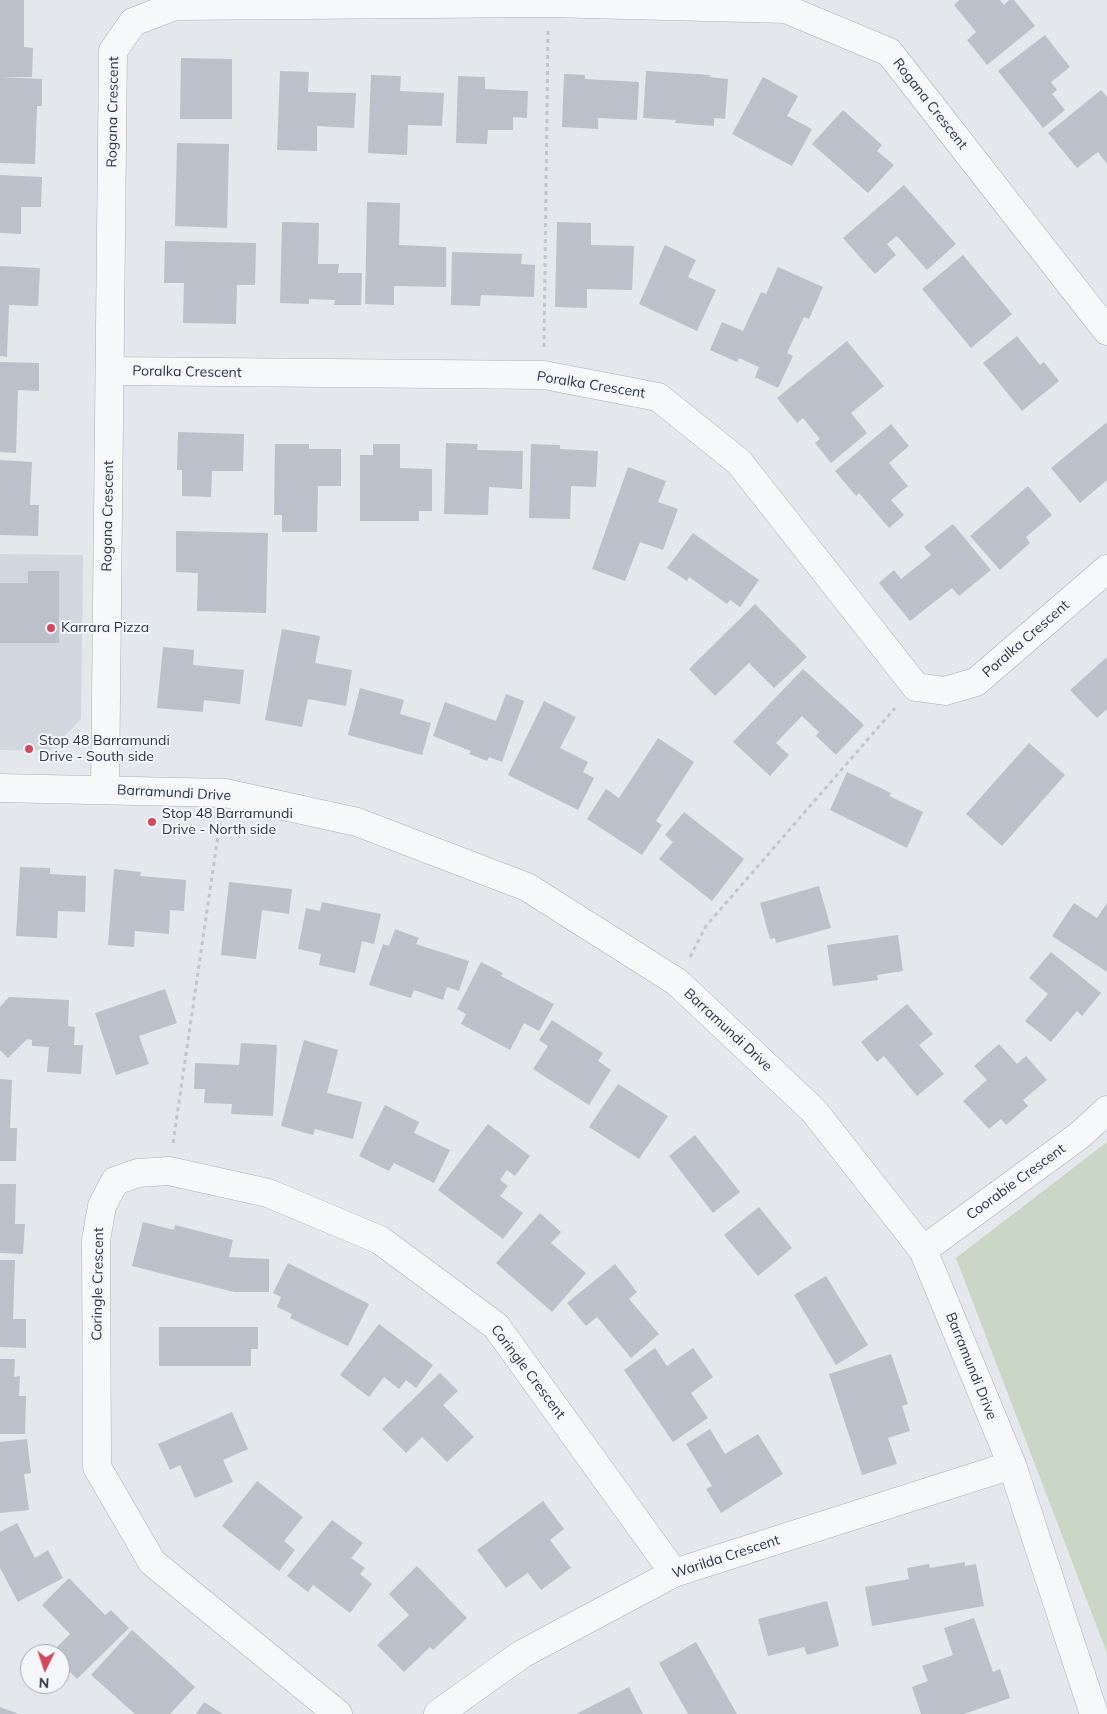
<!DOCTYPE html>
<html>
<head>
<meta charset="utf-8">
<style>
  body { margin:0 }
  #map { position:relative; width:1107px; height:1714px; overflow:hidden; background:#e4e7ec; font-family:Mulish,sans-serif }
  canvas { display:block }
  .north { position:absolute; left:20px; top:1644px; width:50px; height:50px; box-sizing:border-box; background:#f4f6f9; border:1px solid #a4a8b1; border-radius:50%; rotate:184deg; font-size:14px; font-weight:700; line-height:20px; text-align:center; color:#2b3445 }
  .north::after { content:''; display:block; margin:auto; width:18px; height:22px; background:#d1495b; clip-path:polygon(50% 0,100% 100%,50% 72%,0 100%) }
</style>
</head>
<body>
<div id="map">
<canvas width="1107" height="1714"></canvas>
<div class="north">N</div>
</div>
<script>
const ctx = document.querySelector('canvas').getContext('2d');
ctx.lineJoin = 'round';
function paint(path, color) { ctx.fillStyle = color; ctx.fill(path, 'evenodd'); }
const toPath = rows => new Path2D(rows.map(r => 'M' + r).join(''));
function trace(path, color, width, dash) { ctx.strokeStyle = color; ctx.lineWidth = width; ctx.lineCap = dash ? 'butt' : 'round'; ctx.setLineDash(dash || []); ctx.stroke(path); }
function drawText(font, color, halo, rows, align = 'center') {
  ctx.font = font + ' Mulish,sans-serif'; ctx.lineWidth = 4; ctx.setLineDash([]); ctx.textBaseline = 'middle'; ctx.strokeStyle = halo; ctx.fillStyle = color; for (const [text, x, y, turn = 0] of rows) {
    ctx.save(); ctx.translate(x, y); ctx.rotate((+turn || 0) * Math.PI / 180); ctx.textAlign = isNaN(turn) ? turn : align; if (halo) ctx.strokeText(text, 0, 0); ctx.fillText(text, 0, 0); ctx.restore();
  }
}
paint(toPath([
  [0,554,83,555,81,719,50,751,0,750]
]), '#d2d6de');
paint(toPath([
  [1107,1142,1107,1653,956,1258]
]), '#c9d6c5');
paint(toPath([
  [0,0,24,0,24,47,33,48,32,77,0,77],
  [959,0,1000,0,1004,5,1009,0,1014,0,1035,26,987,65,967,40,976,32,954,5],
  [1045,35,1070,67,1051,82,1057,90,1052,94,1065,110,1043,128,998,71],
  [181,58,232,59,232,119,180,119],
  [280,71,309,72,308,92,356,93,354,128,317,126,317,151,277,150],
  [646,71,710,75,710,77,728,79,725,119,714,118,714,126,675,123,676,120,643,118],
  [564,74,585,75,585,79,639,82,637,120,598,118,598,129,562,127],
  [371,75,401,76,400,91,444,93,442,126,408,125,407,155,368,153],
  [458,76,485,77,485,89,528,91,527,118,513,117,513,130,488,130,487,144,456,143],
  [0,77,42,79,42,106,37,106,35,164,0,163],
  [763,77,798,96,787,116,812,129,792,166,732,134],
  [1101,90,1107,97,1107,164,1098,152,1077,168,1048,133],
  [843,110,882,145,877,151,894,165,868,193,812,144],
  [177,143,229,144,227,228,175,226],
  [0,175,42,177,41,207,21,207,21,234,0,233],
  [904,185,956,244,927,270,897,236,887,244,896,255,875,274,843,238],
  [367,202,400,203,399,245,446,247,446,287,394,286,394,305,365,304],
  [282,222,319,223,318,264,339,264,338,273,362,273,361,305,334,305,335,300,309,299,309,304,280,303],
  [557,222,591,223,591,245,634,246,632,290,587,289,587,308,555,307],
  [165,241,256,243,255,285,237,285,236,324,183,323,184,283,164,283],
  [665,245,696,260,688,277,716,290,697,331,639,304],
  [452,252,522,254,521,264,535,265,534,297,481,295,480,306,451,305],
  [963,255,1012,314,971,348,922,289],
  [0,266,40,268,38,306,9,305,7,357,0,356],
  [778,267,823,287,809,319,804,317,787,353,793,356,778,388,755,377,759,367,739,358,737,362,710,350,722,322,743,331,761,292,766,294],
  [1017,336,1040,365,1044,362,1059,381,1022,411,983,363],
  [847,341,884,386,851,413,867,433,831,463,815,443,820,439,803,418,797,423,777,398],
  [0,362,39,363,39,391,18,390,16,453,0,452],
  [1107,422,1107,480,1080,503,1051,468],
  [891,424,909,446,889,463,908,486,891,500,904,515,889,528,859,493,856,496,835,471],
  [178,432,244,434,243,471,212,471,211,497,182,496,182,470,177,470],
  [446,443,478,444,477,450,523,451,522,489,489,487,488,515,444,514],
  [275,444,309,444,309,449,341,449,341,486,318,486,317,532,282,532,282,515,274,515],
  [373,444,400,444,400,468,432,469,432,511,419,511,419,521,360,521,360,455,373,455],
  [531,444,560,445,560,449,598,451,596,487,571,486,570,519,529,518],
  [0,460,32,462,30,505,39,505,38,536,0,535],
  [628,467,666,481,658,502,678,509,663,550,640,542,625,581,592,569],
  [1028,486,1052,515,1026,537,1030,543,1000,570,970,536],
  [953,524,991,570,959,596,952,588,910,621,879,583,894,570,901,579,931,555,924,547],
  [176,531,268,533,266,613,197,611,198,573,176,572],
  [693,533,759,580,740,607,730,600,727,604,689,577,687,581,667,568],
  [28,571,59,571,59,643,0,643,0,583,28,583],
  [755,604,807,657,774,688,749,663,715,696,689,669],
  [282,629,320,636,315,663,352,670,346,706,308,699,302,727,265,720],
  [163,647,194,650,193,665,244,670,240,704,204,700,203,712,157,708],
  [1107,657,1107,709,1097,718,1070,690],
  [803,669,864,725,836,755,816,736,819,732,802,716,776,743,789,755,770,776,733,742],
  [360,688,404,700,400,714,431,723,422,755,348,735],
  [506,694,524,701,502,762,489,757,487,761,469,754,471,751,433,736,445,702,496,721],
  [544,701,576,717,560,748,588,762,583,772,594,778,578,810,508,775],
  [658,738,694,762,656,821,662,825,642,855,587,819,606,789,619,798],
  [1029,743,1065,775,1002,846,966,814],
  [847,772,891,793,889,796,923,812,907,848,830,810],
  [684,812,744,859,712,901,659,859,673,842,665,835],
  [20,867,50,868,50,874,86,876,85,912,58,911,57,938,16,936],
  [114,869,141,872,140,876,186,880,184,911,170,910,169,934,135,931,134,947,108,945],
  [229,882,292,889,289,914,262,910,256,959,221,955],
  [819,886,831,928,776,943,775,938,770,939,760,903],
  [322,902,381,914,374,944,362,941,355,973,319,965,321,954,298,949,306,908,320,911],
  [1074,903,1097,918,1107,903,1107,972,1052,936],
  [395,929,419,938,416,944,469,961,459,991,447,987,443,1000,414,990,411,998,369,985,383,944,389,946],
  [898,935,903,971,877,975,878,980,833,986,827,945],
  [1051,952,1101,993,1082,1016,1077,1011,1051,1042,1025,1021,1048,994,1029,978],
  [481,962,503,973,501,976,554,1004,539,1031,524,1023,510,1050,461,1024,466,1014,457,1009],
  [165,989,177,1023,139,1036,149,1064,116,1075,95,1013],
  [9,997,69,1000,68,1026,75,1027,74,1045,83,1045,81,1074,47,1072,49,1047,32,1046,32,1040,27,1039,8,1058,0,1050,0,1007],
  [907,1004,933,1034,919,1045,944,1074,917,1096,884,1056,877,1062,861,1042],
  [552,1020,603,1053,598,1061,611,1070,589,1105,533,1069,548,1046,539,1040],
  [304,1040,338,1050,327,1093,362,1102,353,1139,315,1129,313,1135,281,1126],
  [241,1043,277,1045,273,1116,231,1114,232,1104,204,1103,205,1089,194,1089,195,1063,239,1065],
  [999,1044,1017,1064,1026,1056,1047,1080,1023,1100,1028,1106,1006,1125,1001,1119,989,1129,963,1101,987,1080,974,1066],
  [0,1079,12,1080,10,1128,17,1128,16,1161,0,1161],
  [618,1084,668,1116,639,1159,589,1127],
  [385,1105,419,1122,414,1133,450,1150,434,1183,394,1163,389,1171,359,1156],
  [488,1124,530,1156,515,1176,507,1170,500,1180,508,1186,500,1196,523,1213,503,1239,438,1190],
  [695,1135,740,1192,713,1213,669,1156],
  [0,1184,16,1184,15,1224,25,1224,23,1254,0,1253],
  [759,1207,792,1248,758,1276,724,1235],
  [540,1213,561,1232,551,1243,586,1273,552,1312,496,1263],
  [143,1222,174,1230,175,1225,233,1240,229,1257,269,1259,269,1292,234,1292,132,1266],
  [0,1260,15,1260,13,1319,26,1319,26,1348,0,1347],
  [288,1263,369,1304,348,1346,290,1318,292,1314,277,1307,281,1297,273,1293],
  [615,1264,637,1292,629,1299,659,1334,631,1358,597,1317,586,1326,567,1303],
  [826,1276,868,1345,836,1365,794,1295],
  [379,1324,433,1365,416,1388,406,1380,399,1389,384,1377,369,1397,340,1375],
  [159,1327,258,1327,258,1349,251,1349,251,1366,159,1366],
  [655,1348,667,1366,693,1348,713,1377,691,1393,708,1418,673,1442,624,1370],
  [891,1354,908,1404,902,1406,910,1431,888,1438,897,1464,862,1475,829,1374],
  [0,1359,15,1359,14,1377,20,1376,19,1396,26,1396,25,1434,0,1434],
  [440,1373,458,1391,443,1405,474,1437,447,1462,422,1437,406,1453,382,1429],
  [232,1412,248,1449,223,1460,233,1482,195,1498,180,1465,170,1470,158,1444],
  [710,1429,725,1454,758,1434,783,1474,721,1513,706,1489,712,1486,686,1444],
  [27,1439,31,1473,24,1474,29,1510,0,1513,0,1442],
  [257,1481,303,1517,284,1541,295,1550,279,1571,222,1526],
  [543,1501,564,1529,550,1540,571,1568,541,1590,528,1573,506,1588,477,1550],
  [332,1520,363,1543,351,1558,365,1568,360,1574,372,1584,350,1613,313,1585,308,1592,287,1576],
  [17,1523,35,1558,48,1550,63,1578,18,1602,0,1568,0,1532],
  [965,1562,965,1566,976,1564,984,1606,872,1626,865,1587,909,1579,907,1568,929,1564,930,1568],
  [417,1566,467,1618,433,1650,430,1647,404,1672,377,1645,409,1615,389,1594],
  [69,1578,105,1615,111,1610,129,1628,77,1679,60,1662,60,1654,51,1653,70,1634,42,1605],
  [827,1601,839,1646,807,1655,804,1647,768,1656,758,1619],
  [974,1618,993,1672,1000,1669,1010,1698,964,1714,921,1714,912,1687,928,1681,922,1666,953,1655,944,1628],
  [132,1630,195,1687,170,1714,135,1714,91,1675],
  [696,1642,737,1714,688,1714,659,1663],
  [629,1687,643,1714,576,1714],
  [204,1702,223,1714,196,1714],
  [0,1707,19,1714,0,1714]
]), '#bbc0ca');
const minor = toPath([
  [110,371,544,375,658,397,739,462,916,687,945,691,976,682,1107,569],
  [0,788,225,793,357,822,527,887,677,982,814,1111,923,1250,1012,1465,1094,1714],
  [105,790,113,51,133,22,175,6,548,3,786,9,889,52,1107,331],
  [923,1250,1080,1135,1107,1110],
  [338,1714,152,1562,97,1467,96,1240,102,1206,115,1181,138,1173,169,1171,268,1193,380,1240,496,1326,674,1573],
  [438,1714,522,1654,674,1573,1012,1465]
]);
trace(minor, '#a9aeb7', 29);
trace(toPath([
  [544,347,548,31],
  [690,957,706,926,895,708],
  [173,1143,220,822]
]), '#c2c5cb', 3, [4, 4]);
trace(minor, '#f7f8fa', 28);
for (const [x, y, r, color] of [
  [51,628,5,"#d1495b"],
  [29,749,5,"#d1495b"],
  [152,822,5,"#d1495b"]
]) { const dot = new Path2D(); dot.arc(x, y, r, 0, 2 * Math.PI); ctx.fillStyle = color; ctx.fill(dot); trace(dot, '#f4f6f9', 2); }
drawText('14px', '#2b3445', '#f4f6f9', [
  ["Rogana Crescent",930,104,52],
  ["Rogana Crescent",113,112,-89],
  ["Poralka Crescent",187,372,1],
  ["Poralka Crescent",591,385,9],
  ["Rogana Crescent",108,516,-89],
  ["Poralka Crescent",1026,639,-41],
  ["Barramundi Drive",174,793,3],
  ["Barramundi Drive",728,1030,43],
  ["Coorabie Crescent",1016,1182,-36],
  ["Coringle Crescent",98,1284,-89],
  ["Barramundi Drive",971,1366,68],
  ["Coringle Crescent",528,1372,53],
  ["Warilda Crescent",726,1557,-18]
]);
drawText('14px', '#2b3445', '#f4f6f9', [
  ["Karrara Pizza",61,628],
  ["Stop 48 Barramundi",39,741],
  ["Drive - South side",39,757],
  ["Stop 48 Barramundi",162,814],
  ["Drive - North side",162,830]
], 'left');
</script>
</body>
</html>
